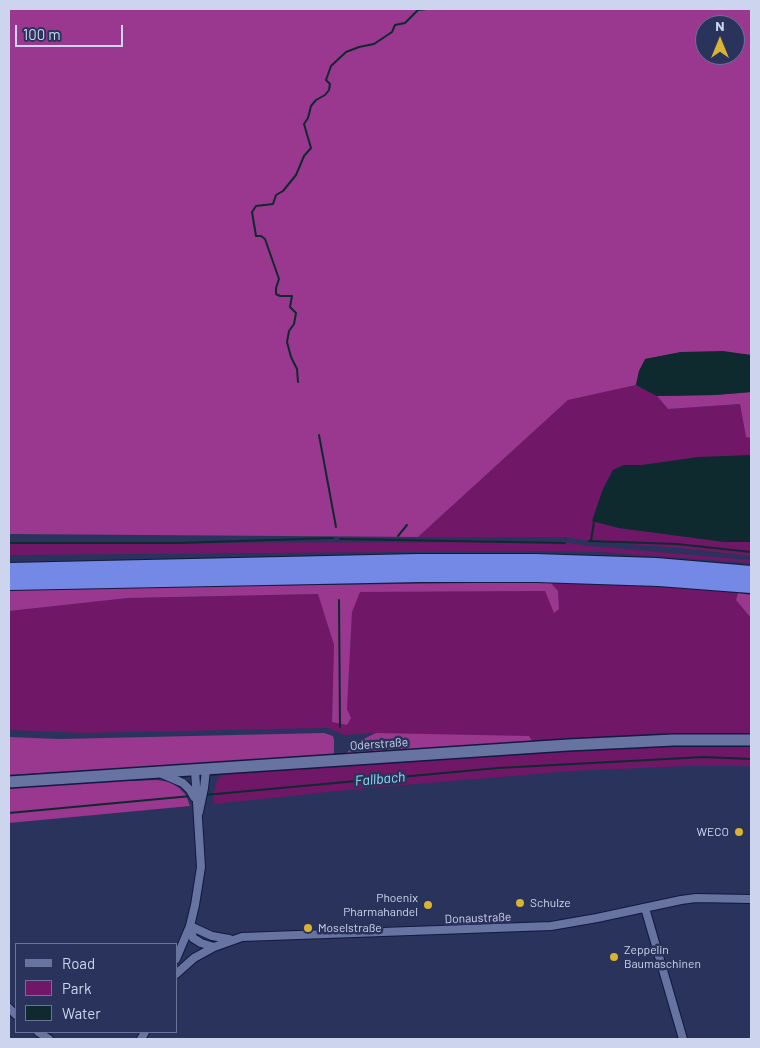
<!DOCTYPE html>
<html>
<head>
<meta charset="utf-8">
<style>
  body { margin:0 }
  #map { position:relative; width:760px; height:1048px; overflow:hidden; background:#2a335b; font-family:Barlow,sans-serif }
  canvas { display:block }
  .frame { position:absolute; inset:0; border:10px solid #cdd5ee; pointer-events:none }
  .legend { position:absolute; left:15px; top:943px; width:162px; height:90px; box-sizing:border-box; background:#2a335b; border:1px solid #6b7496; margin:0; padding:6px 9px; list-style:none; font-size:15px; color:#cdd5ee }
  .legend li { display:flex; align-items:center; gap:10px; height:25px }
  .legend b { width:25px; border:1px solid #6b7496 }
  .north { position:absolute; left:695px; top:15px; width:50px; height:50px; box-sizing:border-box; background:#2a335b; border:1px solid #6b7496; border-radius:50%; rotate:0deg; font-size:14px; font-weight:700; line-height:20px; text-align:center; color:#cdd5ee }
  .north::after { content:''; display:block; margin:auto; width:18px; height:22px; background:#d8b434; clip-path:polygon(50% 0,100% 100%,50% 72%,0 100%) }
  .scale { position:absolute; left:15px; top:25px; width:108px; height:22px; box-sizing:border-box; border:2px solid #cdd5ee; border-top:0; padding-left:6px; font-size:15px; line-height:18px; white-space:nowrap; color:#cdd5ee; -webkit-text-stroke:4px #2a335b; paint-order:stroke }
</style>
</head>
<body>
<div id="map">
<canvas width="760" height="1048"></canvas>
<div class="frame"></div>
<ul class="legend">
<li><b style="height:6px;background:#6773a1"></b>Road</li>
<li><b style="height:14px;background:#701768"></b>Park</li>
<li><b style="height:14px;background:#0f2a2f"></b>Water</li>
</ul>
<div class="north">N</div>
<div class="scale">100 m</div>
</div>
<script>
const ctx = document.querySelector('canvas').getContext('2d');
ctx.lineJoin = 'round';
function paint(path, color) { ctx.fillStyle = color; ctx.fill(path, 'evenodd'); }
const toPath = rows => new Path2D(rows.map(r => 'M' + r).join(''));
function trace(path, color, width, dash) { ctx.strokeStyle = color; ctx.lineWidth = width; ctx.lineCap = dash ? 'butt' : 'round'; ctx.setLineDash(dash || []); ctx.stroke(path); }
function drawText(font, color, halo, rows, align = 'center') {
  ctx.font = font + ' Barlow,sans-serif'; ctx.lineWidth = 5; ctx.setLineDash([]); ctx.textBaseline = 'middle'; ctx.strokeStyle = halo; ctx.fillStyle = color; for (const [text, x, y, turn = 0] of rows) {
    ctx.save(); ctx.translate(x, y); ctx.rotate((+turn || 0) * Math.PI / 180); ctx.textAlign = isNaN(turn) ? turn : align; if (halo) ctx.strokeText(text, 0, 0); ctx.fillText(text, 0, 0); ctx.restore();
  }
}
paint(toPath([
  [636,385,657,396,668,409,740,404,746,437,751,438,751,455,642,465,624,465,613,470,603,489,592,521,619,528,687,537,725,542,751,542,751,556,679,548,588,541,565,537,418,537,568,400],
  [564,542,588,546,751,560,751,563,598,552,536,551,9,555,9,543],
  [550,582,659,586,738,593,736,600,751,618,751,734,676,735,533,742,376,733,344,735,328,728,83,733,9,730,9,611,128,598,319,594,334,645,332,722,351,718,347,710,352,611,360,592,545,591],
  [674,743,751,743,751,766,687,766,571,771,357,789,214,804,213,795,217,780,225,772]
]), '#701768');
paint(toPath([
  [9,9,751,9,751,355,682,352,646,359,639,371,636,385,568,400,418,537,9,534],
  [705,25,735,25,735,55,705,55],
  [751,392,751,438,746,437,740,404,668,409,657,396,715,395],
  [550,582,558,591,559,609,554,613,545,591,360,592,352,612,347,709,351,718,347,725,332,722,334,645,318,594,128,598,9,611,9,589],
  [738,593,751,595,751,618,736,600],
  [324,733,333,736,334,740,334,756,9,775,9,737,59,739],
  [376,733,529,736,533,742,345,755,355,743],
  [114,778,130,781,157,780,170,782,179,788,186,795,190,806,9,823,9,785]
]), '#9a378f');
paint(toPath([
  [723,351,751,355,751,392,715,395,657,396,636,385,639,371,645,359,681,352],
  [751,455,751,542,725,542,687,537,619,528,592,521,603,489,613,470,624,465,642,465,698,457]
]), '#0f2a2f');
trace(toPath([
  [298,382,297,369,291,357,287,342,289,331,294,324,296,313,290,307,292,296,280,296,276,294,276,288,279,279,265,239,261,236,256,236,252,212,256,206,273,204,276,195,283,191,296,175,304,156,311,148,304,124,308,118,311,106,316,100,325,95,329,90,330,84,326,80,331,66,346,52,359,47,374,44,392,32,395,25,405,23,418,10,427,9],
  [319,435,336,527],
  [398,536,407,525],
  [340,539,565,543],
  [589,541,677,544,751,552],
  [591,541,594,522],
  [9,543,179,543,333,538],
  [339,600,340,727],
  [205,795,498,768,704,757,751,759],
  [9,813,191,796]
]), '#0f2a2f', 2);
const street = toPath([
  [162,774,183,783,190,790,194,797],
  [199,812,204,788,206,770],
  [645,908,683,1039],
  [190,926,212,936,229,939],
  [190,926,193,938,201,943,214,947],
  [176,959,190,926,195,905,201,867,195,770],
  [176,974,194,958,214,947,242,937,551,926,597,918,681,900,696,898,751,899],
  [9,1008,16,1015],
  [38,1032,49,1039],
  [141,1039,145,1032]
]);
const secondary = toPath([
  [9,782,568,745,674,740,751,740]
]);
const highway = toPath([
  [9,570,419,561,535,561,656,565,751,573],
  [9,583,421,575,537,575,659,579,751,586]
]);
trace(street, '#13193f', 10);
trace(secondary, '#13193f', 14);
trace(highway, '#13193f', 16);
trace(street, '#6773a1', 8);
trace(secondary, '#6773a1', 11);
trace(highway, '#7389e5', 14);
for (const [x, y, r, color] of [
  [739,832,5,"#d8b434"],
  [520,903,5,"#d8b434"],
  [428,905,5,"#d8b434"],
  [308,928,5,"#d8b434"],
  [614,957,5,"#d8b434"]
]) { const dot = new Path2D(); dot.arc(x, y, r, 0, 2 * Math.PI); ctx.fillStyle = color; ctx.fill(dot); trace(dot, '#2a335b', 2); }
drawText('12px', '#cdd5ee', '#2a335b', [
  ["Oderstraße",379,744,-4],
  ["Donaustraße",478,918,-2]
]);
drawText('12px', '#cdd5ee', '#2a335b', [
  ["WECO",729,832,"right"],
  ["Phoenix",418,898,"right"],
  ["Pharmahandel",418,912,"right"],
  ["Schulze",530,903],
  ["Moselstraße",318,928],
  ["Zeppelin",624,950],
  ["Baumaschinen",624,964]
], 'left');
drawText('italic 14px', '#92e0f0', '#2a335b', [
  ["Fallbach",380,779,-5]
]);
</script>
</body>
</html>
